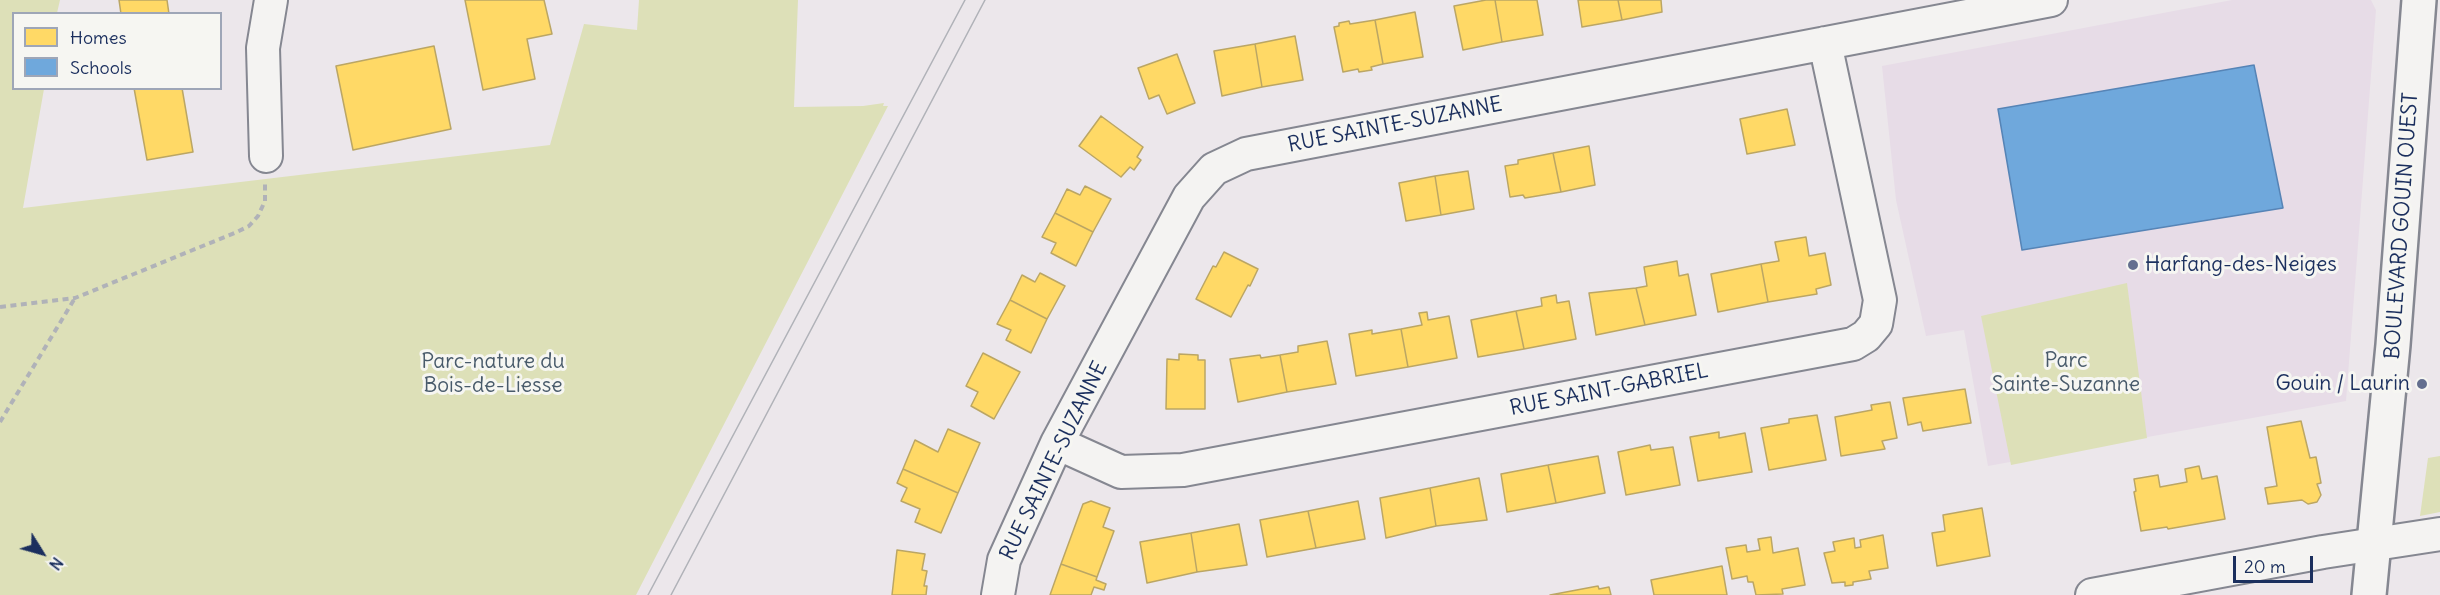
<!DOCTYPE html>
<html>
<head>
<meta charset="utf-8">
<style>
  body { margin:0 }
  #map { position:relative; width:2440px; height:595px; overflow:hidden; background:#ece7eb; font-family:Delius,sans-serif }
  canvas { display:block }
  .legend { position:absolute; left:12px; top:12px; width:210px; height:78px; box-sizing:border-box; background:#f6f6f2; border:2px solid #9ea6b7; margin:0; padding:8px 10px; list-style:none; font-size:18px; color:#1b2f5e }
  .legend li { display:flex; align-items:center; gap:12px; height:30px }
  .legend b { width:30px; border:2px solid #9ea6b7 }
  .north { position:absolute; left:12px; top:523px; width:60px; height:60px; -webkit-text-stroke:4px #f6f6f2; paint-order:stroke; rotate:127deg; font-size:16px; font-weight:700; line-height:24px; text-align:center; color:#1b2f5e }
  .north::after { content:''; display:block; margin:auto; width:21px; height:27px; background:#1b2f5e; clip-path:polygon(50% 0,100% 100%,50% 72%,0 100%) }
  .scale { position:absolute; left:2233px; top:556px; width:80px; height:27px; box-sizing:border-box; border:3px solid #1b2f5e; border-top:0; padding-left:8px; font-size:18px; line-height:21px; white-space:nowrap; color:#1b2f5e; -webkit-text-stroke:4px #f6f6f2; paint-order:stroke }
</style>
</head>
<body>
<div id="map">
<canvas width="2440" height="595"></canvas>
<ul class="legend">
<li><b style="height:16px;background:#ffd966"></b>Homes</li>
<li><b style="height:16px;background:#6fa8dc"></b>Schools</li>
</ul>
<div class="north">N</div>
<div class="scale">20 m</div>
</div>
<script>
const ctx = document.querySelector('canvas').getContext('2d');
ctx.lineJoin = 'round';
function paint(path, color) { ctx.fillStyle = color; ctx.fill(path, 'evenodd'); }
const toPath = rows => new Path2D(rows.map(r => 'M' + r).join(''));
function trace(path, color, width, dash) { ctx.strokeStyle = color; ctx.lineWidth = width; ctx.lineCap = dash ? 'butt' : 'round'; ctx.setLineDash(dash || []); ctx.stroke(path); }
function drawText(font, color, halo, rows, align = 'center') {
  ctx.font = font + ' Delius,sans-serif'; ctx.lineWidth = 6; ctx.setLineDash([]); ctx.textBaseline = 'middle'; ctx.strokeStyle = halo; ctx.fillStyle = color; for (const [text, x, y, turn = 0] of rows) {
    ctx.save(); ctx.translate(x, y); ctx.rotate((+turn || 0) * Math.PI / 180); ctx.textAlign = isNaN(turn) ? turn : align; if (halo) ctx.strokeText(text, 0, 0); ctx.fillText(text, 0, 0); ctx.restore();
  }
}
paint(toPath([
  [2232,0,2371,0,2376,10,2346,401,1988,466,1964,330,1926,336,1896,200,1882,66]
]), '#e7dce7');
paint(toPath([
  [0,0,60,0,57,13,14,14,14,88,44,89,23,208,550,145,584,24,637,30,639,0,798,0,794,107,863,106,884,103,883,106,888,106,636,595,0,595],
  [2127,283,2147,438,2011,465,1981,316],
  [2440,456,2440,512,2420,516,2428,458]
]), '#dde0b8');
const homes = toPath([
  [119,0,167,0,169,14,121,14,119,0],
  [465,0,544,0,552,34,527,39,535,79,483,90,465,0],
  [1486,0,1495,0,1502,42,1463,50,1454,6,1486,0],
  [1495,0,1537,0,1543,35,1502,42,1495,0],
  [1578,0,1618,0,1622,20,1582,27,1578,0],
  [1618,0,1661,0,1662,12,1622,20,1618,0],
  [1415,12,1423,57,1383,64,1375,20,1415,12],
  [1375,20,1383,64,1371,67,1372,70,1359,72,1358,69,1343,72,1334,27,1339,26,1339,23,1349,21,1350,24,1375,20],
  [1295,36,1303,80,1262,87,1255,44,1295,36],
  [1255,44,1262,87,1222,96,1214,51,1255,44],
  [434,46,451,129,353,150,336,66,434,46],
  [1177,54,1195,103,1167,114,1159,95,1149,99,1138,68,1177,54],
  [134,88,182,88,193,152,147,160,134,88],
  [1787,109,1795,145,1747,154,1740,119,1787,109],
  [1101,116,1143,147,1137,157,1141,160,1134,170,1130,167,1121,177,1079,146,1101,116],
  [1589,146,1595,185,1561,192,1553,153,1589,146],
  [1553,153,1561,192,1525,198,1523,195,1510,197,1505,166,1518,164,1518,160,1553,153],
  [1468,171,1474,209,1441,215,1435,176,1468,171],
  [1435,176,1441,215,1406,221,1399,183,1435,176],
  [1085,186,1111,199,1093,232,1055,213,1067,189,1080,195,1085,186],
  [1055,213,1093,232,1076,266,1051,253,1056,243,1042,237,1055,213],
  [1806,237,1809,256,1825,253,1831,285,1816,289,1817,294,1768,302,1761,264,1779,261,1775,242,1806,237],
  [1224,252,1258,269,1250,286,1248,285,1231,317,1196,299,1213,266,1216,267,1224,252],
  [1677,261,1679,276,1688,274,1696,315,1645,325,1636,288,1647,286,1644,267,1677,261],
  [1761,264,1768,302,1718,312,1711,274,1761,264],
  [1040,273,1065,286,1047,319,1010,300,1022,275,1035,282,1040,273],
  [1636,288,1645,325,1596,335,1589,293,1636,288],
  [1556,295,1557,303,1569,301,1576,339,1524,349,1516,311,1542,306,1541,298,1556,295],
  [1010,300,1047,319,1031,353,1006,340,1011,330,997,324,1010,300],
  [1516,311,1524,349,1478,357,1471,320,1516,311],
  [1427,312,1428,320,1449,316,1457,358,1408,367,1401,329,1422,325,1419,313,1427,312],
  [1401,329,1408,367,1356,376,1349,334,1372,330,1372,334,1401,329],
  [1327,341,1336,384,1287,392,1280,355,1298,352,1298,346,1327,341],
  [983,353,1020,372,994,419,971,406,978,392,966,386,983,353],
  [1179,354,1198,355,1198,360,1205,360,1205,409,1166,409,1167,359,1179,360,1179,354],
  [1260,355,1261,358,1280,355,1287,392,1238,402,1230,359,1260,355],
  [1965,389,1971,423,1923,431,1921,422,1908,425,1903,398,1965,389],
  [1890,402,1897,438,1882,441,1885,449,1841,456,1835,417,1872,410,1871,405,1890,402],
  [1817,415,1826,460,1769,470,1761,428,1789,423,1789,419,1817,415],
  [2301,421,2310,458,2316,457,2321,483,2317,484,2321,495,2317,502,2308,504,2302,500,2268,504,2265,488,2277,486,2267,427,2301,421],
  [948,429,980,443,958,493,903,469,915,440,938,452,948,429],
  [1719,432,1719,438,1745,433,1752,472,1698,481,1690,437,1719,432],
  [1650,445,1651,450,1673,447,1680,485,1626,495,1618,452,1650,445],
  [1598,456,1605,493,1556,503,1548,465,1598,456],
  [1548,465,1556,503,1507,512,1501,474,1548,465],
  [2199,466,2202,479,2217,476,2225,519,2168,529,2167,527,2141,531,2134,492,2136,491,2134,479,2158,475,2160,487,2187,482,2185,469,2199,466],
  [903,469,958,493,941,533,915,522,920,509,901,501,907,488,897,483,903,469],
  [1479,478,1487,520,1436,526,1430,488,1479,478],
  [1430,488,1436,526,1386,538,1380,498,1430,488],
  [1091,501,1110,508,1103,527,1114,531,1097,577,1061,564,1083,504,1091,501],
  [1358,501,1365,539,1316,548,1308,511,1358,501],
  [1982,508,1990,556,1937,566,1932,533,1945,531,1943,515,1982,508],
  [1308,511,1316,548,1267,557,1260,520,1308,511],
  [1239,524,1247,565,1197,572,1191,533,1239,524],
  [1191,533,1197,572,1147,583,1140,542,1191,533],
  [1883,535,1888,568,1869,571,1871,579,1853,582,1853,585,1845,586,1845,582,1832,583,1824,553,1835,551,1833,542,1854,538,1855,548,1861,547,1860,540,1883,535],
  [1771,537,1773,553,1798,548,1805,585,1782,589,1783,594,1756,595,1753,582,1748,582,1747,576,1732,579,1726,548,1746,545,1747,552,1760,550,1758,539,1771,537],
  [897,550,925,554,922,570,927,571,924,586,927,586,926,595,892,595,897,550],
  [1061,564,1097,577,1096,580,1106,584,1104,590,1094,587,1091,595,1050,595,1061,564],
  [1722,566,1727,595,1654,595,1651,580,1722,566],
  [1598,586,1599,589,1609,587,1611,595,1550,595,1598,586]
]);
paint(homes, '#ffd966');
trace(homes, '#bba664', 1.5);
const schools = toPath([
  [2254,65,2283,208,2022,250,1998,109,2254,65]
]);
paint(schools, '#6fa8dc');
trace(schools, '#5684b6', 1.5);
const minor = toPath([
  [266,156,263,48,271,0],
  [1057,443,1121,472,1183,470,1853,344,1866,336,1876,324,1880,300,1825,43],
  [998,595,1004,560,1057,443,1189,197,1214,169,1246,154,2051,0],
  [2092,595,2323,552,2440,534]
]);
const secondary = toPath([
  [2369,595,2393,345,2419,0]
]);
trace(minor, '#858791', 36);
trace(secondary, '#858791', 38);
trace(toPath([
  [0,307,75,298,237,232,249,226,258,216,265,201,265,183],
  [0,422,75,298]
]), '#b0b2b8', 4, [6, 4.5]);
trace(minor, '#f4f3f2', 32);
trace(secondary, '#f4f3f2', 33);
trace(toPath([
  [648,595,965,0],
  [671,595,985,0]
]), '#b0b2b8', 1.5);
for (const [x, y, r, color] of [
  [2133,265,6,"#646f8f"],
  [2422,384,6,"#646f8f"]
]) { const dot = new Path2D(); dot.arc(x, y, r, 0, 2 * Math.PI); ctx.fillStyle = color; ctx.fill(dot); trace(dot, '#f6f6f2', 2); }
drawText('21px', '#1b2f5e', '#f6f6f2', [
  ["RUE SAINTE-SUZANNE",1395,125,-11],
  ["BOULEVARD GOUIN OUEST",2402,226,-86],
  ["RUE SAINT-GABRIEL",1609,390,-11],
  ["RUE SAINTE-SUZANNE",1054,461,-64]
]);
drawText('21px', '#1b2f5e', '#f6f6f2', [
  ["Harfang-des-Neiges",2145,265],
  ["Gouin / Laurin",2410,384,"right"]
], 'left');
drawText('21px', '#485a6a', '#f6f6f2', [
  ["Parc",2066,361],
  ["Sainte-Suzanne",2066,385],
  ["Parc-nature du",493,362],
  ["Bois-de-Liesse",493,386]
]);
</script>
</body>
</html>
